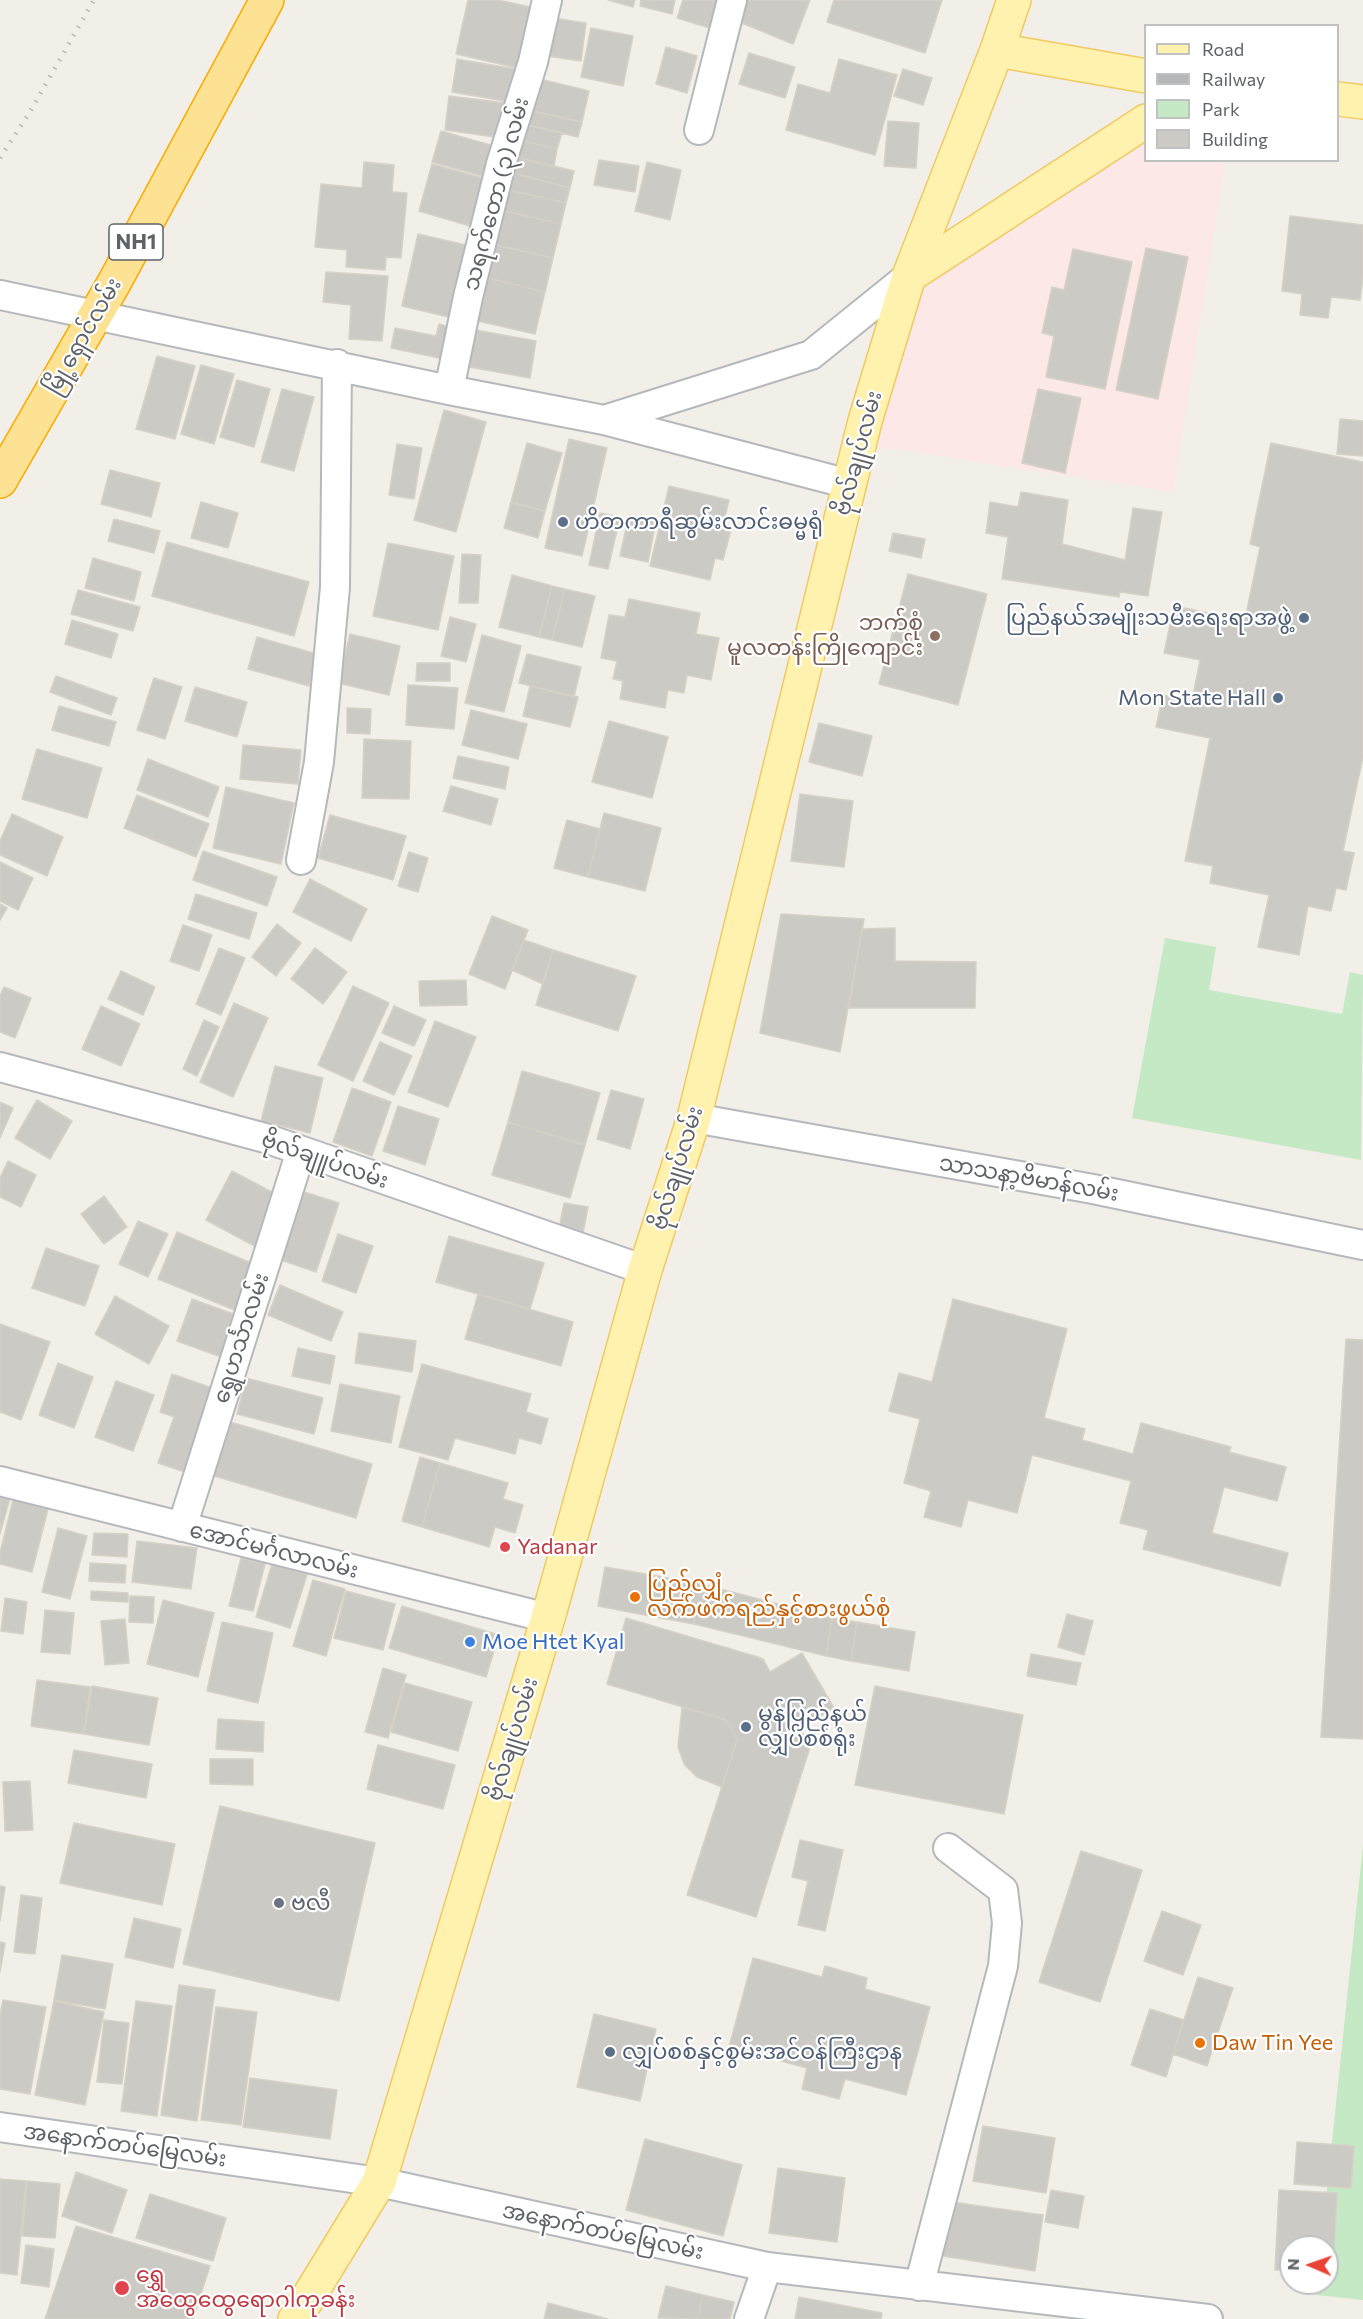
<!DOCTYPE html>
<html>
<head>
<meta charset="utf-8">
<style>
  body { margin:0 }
  #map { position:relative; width:1363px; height:2319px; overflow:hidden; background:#f1efe8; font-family:Commissioner,sans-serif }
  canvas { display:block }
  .legend { position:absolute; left:1144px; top:24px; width:195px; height:138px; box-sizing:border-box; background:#fff; border:2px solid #bfc1c3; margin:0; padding:8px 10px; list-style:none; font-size:18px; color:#5f6368 }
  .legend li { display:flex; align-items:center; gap:12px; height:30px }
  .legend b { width:30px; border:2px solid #bfc1c3 }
  .north { position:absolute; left:1279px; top:2235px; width:60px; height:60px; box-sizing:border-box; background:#fff; border:2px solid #bfc1c3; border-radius:50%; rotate:272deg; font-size:16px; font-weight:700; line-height:24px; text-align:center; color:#5f6368 }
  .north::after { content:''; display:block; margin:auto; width:21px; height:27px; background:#ea4335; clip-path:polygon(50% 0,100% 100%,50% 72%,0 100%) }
</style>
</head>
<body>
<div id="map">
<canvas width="1363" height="2319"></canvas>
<ul class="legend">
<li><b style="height:8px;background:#fff2af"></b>Road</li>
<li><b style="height:8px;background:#b6b7b8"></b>Railway</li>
<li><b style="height:16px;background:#c5e8c5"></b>Park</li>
<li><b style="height:16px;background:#cccac5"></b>Building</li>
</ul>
<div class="north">N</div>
</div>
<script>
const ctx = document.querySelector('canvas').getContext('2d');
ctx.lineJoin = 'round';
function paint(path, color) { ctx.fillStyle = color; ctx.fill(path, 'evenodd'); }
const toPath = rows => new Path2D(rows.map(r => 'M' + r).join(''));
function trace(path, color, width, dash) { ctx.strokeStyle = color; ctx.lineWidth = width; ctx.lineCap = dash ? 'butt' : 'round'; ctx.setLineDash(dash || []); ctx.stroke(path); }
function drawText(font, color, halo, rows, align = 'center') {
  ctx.font = font + ' Commissioner,"Noto Sans Myanmar",sans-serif'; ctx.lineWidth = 4.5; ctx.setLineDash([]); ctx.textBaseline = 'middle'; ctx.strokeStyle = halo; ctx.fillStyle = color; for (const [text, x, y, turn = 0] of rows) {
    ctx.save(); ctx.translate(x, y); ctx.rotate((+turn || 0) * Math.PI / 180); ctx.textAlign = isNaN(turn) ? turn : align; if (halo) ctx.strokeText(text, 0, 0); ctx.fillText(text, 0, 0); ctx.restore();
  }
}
paint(toPath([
  [1145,143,1146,160,1225,161,1173,492,860,444,923,285]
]), '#fce8e6');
paint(toPath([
  [1165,938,1216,947,1209,990,1342,1014,1350,972,1363,975,1361,1160,1132,1118],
  [1363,1845,1363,2300,1316,2295,1317,2283,1327,2283,1327,2247,1321,2247]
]), '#c5e8c5');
const building = toPath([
  [468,0,498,0,535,8,522,69,456,54,468,0],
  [608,0,635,0,633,7,608,0],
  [641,0,675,0,672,14,640,6,641,0],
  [683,0,719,0,710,28,677,18,683,0],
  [739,0,810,0,793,44,732,19,739,0],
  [834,0,942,0,925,53,827,22,834,0],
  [553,18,586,23,581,61,547,56,553,18],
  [591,28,633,36,623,86,581,77,591,28],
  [666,47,697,56,687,93,656,84,666,47],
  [749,53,795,67,785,98,739,84,749,53],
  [457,59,515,69,510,102,452,92,457,59],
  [839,59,897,75,875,155,786,130,798,84,830,93,839,59],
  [903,69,932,78,923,105,894,96,903,69],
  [532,77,589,91,582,122,524,109,532,77],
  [449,96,506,103,502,138,445,130,449,96],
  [524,109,582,122,578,137,519,123,524,109],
  [888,121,919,123,916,168,884,166,888,121],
  [519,123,562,133,557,149,515,139,519,123],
  [441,131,494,146,486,177,432,162,441,131],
  [515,139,557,149,554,167,508,155,515,139],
  [508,155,574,171,570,188,505,171,508,155],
  [599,160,639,166,635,192,594,185,599,160],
  [364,162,394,165,392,192,407,193,401,258,386,257,385,270,346,267,347,250,315,247,321,184,362,188,364,162],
  [647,162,681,170,670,220,635,211,647,162],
  [432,164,486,179,473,227,419,211,432,164],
  [505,171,570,188,566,203,501,188,505,171],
  [501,188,566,203,561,224,496,209,501,188],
  [496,209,561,224,553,258,488,243,496,209],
  [1290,216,1363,225,1363,277,1360,300,1331,297,1328,318,1300,315,1302,294,1282,291,1290,216],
  [418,234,470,246,453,318,402,306,418,234],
  [488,243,553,258,545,292,480,276,488,243],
  [1146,248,1188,257,1158,399,1116,390,1146,248],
  [1073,249,1132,262,1105,389,1046,377,1054,336,1042,333,1052,287,1064,290,1073,249],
  [326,272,388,276,382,341,349,339,351,305,323,302,326,272],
  [480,276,545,292,535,334,469,319,480,276],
  [439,324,450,327,444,359,391,348,395,328,436,336,439,324],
  [476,330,536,341,530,378,469,367,476,330],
  [157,356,195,366,175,439,136,429,157,356],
  [201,365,234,374,214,444,181,434,201,365],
  [237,380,270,389,254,447,220,437,237,380],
  [282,389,314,397,294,471,261,462,282,389],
  [1038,389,1081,398,1065,473,1022,463,1038,389],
  [444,410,486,422,456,532,414,520,444,410],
  [1340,419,1363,421,1363,456,1337,454,1340,419],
  [569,439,607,448,582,556,545,548,569,439],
  [527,443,562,453,545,511,511,502,527,443],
  [1271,443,1363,462,1363,757,1343,851,1354,853,1346,890,1336,888,1331,911,1308,906,1299,955,1258,947,1269,895,1210,883,1213,866,1185,861,1210,738,1156,727,1163,695,1192,701,1200,660,1164,653,1174,606,1214,614,1212,622,1243,629,1260,547,1250,544,1271,443],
  [397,444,422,448,414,499,389,495,397,444],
  [110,470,160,483,151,517,101,504,110,470],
  [669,486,729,500,723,525,732,526,723,560,715,558,710,580,650,566,669,486],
  [1021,492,1068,500,1062,544,1125,560,1133,508,1162,512,1148,596,1120,592,1119,597,1002,579,1008,537,986,533,990,502,1018,507,1021,492],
  [201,502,238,513,228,548,191,538,201,502],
  [511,502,545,511,538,538,504,528,511,502],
  [600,513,620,517,608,569,589,565,600,513],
  [629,515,656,521,648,562,620,556,629,515],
  [114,519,160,531,154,553,108,541,114,519],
  [893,533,925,539,921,558,889,551,893,533],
  [167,542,309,582,294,636,152,596,167,542],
  [388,543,454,556,438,630,373,616,388,543],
  [462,554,481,555,478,603,459,603,462,554],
  [93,558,141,572,134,601,85,588,93,558],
  [908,574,987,594,958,705,879,684,908,574],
  [512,575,552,586,539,637,499,627,512,575],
  [552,586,565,589,552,640,539,637,552,586],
  [565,589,595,596,582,647,552,640,565,589],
  [78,590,140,607,133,631,71,614,78,590],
  [629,599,700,613,696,634,719,638,711,680,687,675,684,693,668,690,665,708,620,699,623,681,613,679,617,661,601,658,609,615,625,617,629,599],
  [450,617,476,624,466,662,441,656,450,617],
  [72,620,118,634,111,658,65,644,72,620],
  [350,634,400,646,389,695,338,683,350,634],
  [482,635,521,646,504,712,465,703,482,635],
  [257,637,317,654,309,686,248,669,257,637],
  [527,654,581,667,574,697,519,683,527,654],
  [417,663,450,663,450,681,416,681,417,663],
  [56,676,117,698,111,715,50,692,56,676],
  [154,678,182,687,165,739,137,730,154,678],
  [408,685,458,688,454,729,406,725,408,685],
  [530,686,578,697,570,727,523,716,530,686],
  [195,687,247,702,237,737,185,721,195,687],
  [59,706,116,722,109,746,52,730,59,706],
  [347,708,371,709,370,734,347,733,347,708],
  [471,710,527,724,518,759,462,745,471,710],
  [609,721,668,737,652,798,592,782,609,721],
  [819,723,872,736,862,776,809,762,819,723],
  [364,739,411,741,409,799,362,798,364,739],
  [243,745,301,750,298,784,240,779,243,745],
  [37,749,102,768,87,818,22,799,37,749],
  [458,756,509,767,505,789,453,778,458,756],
  [148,759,219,787,208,817,137,790,148,759],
  [451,786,498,799,491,825,443,811,451,786],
  [226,787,294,803,281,864,213,848,226,787],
  [800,794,853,801,844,867,791,861,800,794],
  [137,795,209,824,196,857,124,828,137,795],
  [604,813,661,828,645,891,588,877,604,813],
  [12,814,63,837,47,876,0,855,0,841,12,814],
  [330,815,406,836,393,880,318,858,330,815],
  [567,820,600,829,588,877,554,868,567,820],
  [203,851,277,877,267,906,193,880,203,851],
  [409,852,428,858,418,892,398,886,409,852],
  [0,862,33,878,18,910,0,901,0,862],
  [310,879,367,909,351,941,293,912,310,879],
  [196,894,257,913,249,939,188,919,196,894],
  [0,904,7,908,0,920,0,904],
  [781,914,864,919,840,1052,760,1033,781,914],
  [492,916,528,930,505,989,469,974,492,916],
  [277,924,301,943,276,976,252,957,277,924],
  [183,925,212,935,199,971,170,961,183,925],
  [895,928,895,961,976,962,975,1008,849,1008,862,929,895,928],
  [524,940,553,950,543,984,512,970,524,940],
  [219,948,245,958,221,1015,196,1004,219,948],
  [315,948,347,972,323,1004,291,979,315,948],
  [553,950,636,976,618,1031,536,1005,553,950],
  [121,971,155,987,143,1015,108,999,121,971],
  [466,980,467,1005,420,1006,419,981,466,980],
  [353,986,389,1003,353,1081,318,1065,353,986],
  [4,987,31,998,15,1038,0,1032,0,996,4,987],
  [234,1003,268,1018,233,1097,200,1082,234,1003],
  [101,1006,140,1024,121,1066,82,1049,101,1006],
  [394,1006,426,1020,414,1046,382,1033,394,1006],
  [204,1020,219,1027,197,1076,183,1069,204,1020],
  [435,1021,476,1037,448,1107,408,1092,435,1021],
  [380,1042,412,1056,394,1095,363,1081,380,1042],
  [275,1066,323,1078,310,1133,261,1121,275,1066],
  [522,1071,600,1093,585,1145,508,1122,522,1071],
  [352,1088,391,1102,372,1156,333,1142,352,1088],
  [611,1090,644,1099,630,1149,597,1139,611,1090],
  [37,1100,72,1121,50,1159,15,1138,37,1100],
  [0,1102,13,1108,0,1138,0,1102],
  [398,1106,439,1119,425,1165,383,1151,398,1106],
  [508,1122,585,1145,570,1198,492,1175,508,1122],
  [8,1161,36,1175,21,1207,0,1197,0,1178,8,1161],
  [232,1171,283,1198,258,1248,206,1220,232,1171],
  [301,1191,339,1203,316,1272,278,1259,301,1191],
  [104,1196,127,1227,104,1244,81,1214,104,1196],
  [564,1203,588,1207,583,1233,559,1229,564,1203],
  [138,1221,168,1234,148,1277,119,1264,138,1221],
  [177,1232,256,1265,237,1311,158,1279,177,1232],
  [338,1234,373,1246,356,1293,322,1281,338,1234],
  [449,1236,544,1263,530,1309,436,1282,449,1236],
  [46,1248,99,1266,85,1306,32,1288,46,1248],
  [280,1285,343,1312,331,1341,268,1315,280,1285],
  [478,1294,573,1322,561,1366,465,1339,478,1294],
  [115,1296,169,1326,149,1364,95,1334,115,1296],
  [192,1299,239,1316,224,1358,177,1341,192,1299],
  [953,1299,1067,1329,1044,1418,1085,1429,1082,1440,1133,1454,1141,1423,1231,1447,1229,1452,1286,1467,1277,1501,1224,1487,1212,1533,1288,1553,1280,1586,1143,1549,1148,1530,1120,1523,1131,1481,1032,1455,1017,1513,968,1500,961,1527,924,1517,931,1491,904,1483,920,1419,889,1411,899,1373,932,1382,953,1299],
  [0,1324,50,1342,21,1420,0,1412,0,1324],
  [359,1333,416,1341,412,1372,355,1363,359,1333],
  [1346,1339,1363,1340,1363,1739,1321,1737,1346,1339],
  [298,1348,335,1356,330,1384,292,1376,298,1348],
  [58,1363,93,1377,74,1428,39,1415,58,1363],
  [422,1364,531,1394,526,1412,548,1419,541,1444,519,1438,515,1454,455,1438,448,1460,399,1447,422,1364],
  [172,1374,218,1390,191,1474,158,1463,174,1417,160,1412,172,1374],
  [246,1378,323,1398,314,1434,237,1414,246,1378],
  [116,1381,154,1395,133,1451,95,1437,116,1381],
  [340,1384,400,1396,391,1443,331,1431,340,1384],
  [227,1421,372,1464,356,1518,211,1475,227,1421],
  [420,1457,440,1463,422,1527,402,1521,420,1457],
  [440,1463,508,1483,503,1499,523,1505,515,1533,495,1527,489,1547,422,1527,440,1463],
  [0,1496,10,1498,0,1534,0,1496],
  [13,1500,48,1509,32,1572,0,1564,0,1553,13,1500],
  [58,1528,87,1536,70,1599,42,1592,58,1528],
  [94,1533,128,1534,127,1557,92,1555,94,1533],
  [137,1541,197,1548,191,1589,132,1582,137,1541],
  [241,1558,265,1564,253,1611,229,1606,241,1558],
  [90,1563,126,1565,125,1583,89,1581,90,1563],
  [272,1564,307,1575,290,1628,256,1617,272,1564],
  [605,1567,657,1576,650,1616,598,1606,605,1567],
  [657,1576,701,1584,694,1624,650,1616,657,1576],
  [313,1580,345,1589,326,1656,293,1646,313,1580],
  [701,1584,832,1618,826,1656,694,1624,701,1584],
  [91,1591,128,1593,128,1602,91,1600,91,1591],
  [346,1591,395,1604,383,1650,334,1638,346,1591],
  [130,1596,154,1597,153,1623,129,1622,130,1596],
  [5,1598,27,1602,23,1634,1,1631,5,1598],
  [163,1600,214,1613,198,1677,147,1664,163,1600],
  [402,1606,499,1635,486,1677,389,1648,402,1606],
  [45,1610,74,1613,70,1654,41,1652,45,1610],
  [1067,1614,1093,1621,1084,1655,1058,1647,1067,1614],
  [626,1618,761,1658,760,1660,763,1659,770,1672,802,1653,834,1708,800,1728,810,1747,756,1917,687,1895,737,1740,726,1720,607,1684,626,1618],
  [832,1618,857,1622,851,1661,826,1656,832,1618],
  [125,1619,129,1663,105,1665,101,1621,125,1619],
  [222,1622,273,1633,258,1703,207,1691,222,1622],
  [857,1622,915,1632,909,1671,851,1661,857,1622],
  [1031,1654,1081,1663,1076,1685,1027,1676,1031,1654],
  [383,1668,406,1675,388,1738,365,1732,383,1668],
  [37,1680,90,1687,84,1734,31,1726,37,1680],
  [405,1683,472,1702,458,1751,391,1732,405,1683],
  [92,1686,158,1698,149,1745,84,1734,92,1686],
  [875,1686,1023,1715,1004,1814,855,1785,875,1686],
  [682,1707,726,1720,737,1740,722,1787,697,1777,684,1764,678,1747,682,1707],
  [218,1719,264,1722,263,1752,216,1749,218,1719],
  [378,1745,455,1765,443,1809,367,1789,378,1745],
  [74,1750,152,1764,146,1798,68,1783,74,1750],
  [210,1759,253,1759,253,1785,210,1784,210,1759],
  [30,1781,33,1830,5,1831,3,1782,30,1781],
  [220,1806,375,1843,339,2001,183,1964,220,1806],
  [74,1823,175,1844,162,1905,60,1883,74,1823],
  [800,1840,843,1850,825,1931,798,1925,808,1881,792,1877,800,1840],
  [1081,1851,1142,1870,1100,2002,1039,1982,1081,1851],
  [0,1886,5,1887,0,1921,0,1886],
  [21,1895,42,1898,35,1954,14,1952,21,1895],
  [1162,1911,1201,1925,1183,1975,1144,1961,1162,1911],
  [134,1918,181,1929,173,1968,125,1957,134,1918],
  [0,1942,5,1943,0,1972,0,1942],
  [62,1955,113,1964,105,2009,54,2000,62,1955],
  [753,1958,822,1977,825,1966,867,1978,865,1989,930,2007,906,2095,845,2079,839,2099,802,2089,807,2068,729,2047,753,1958],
  [1198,1977,1233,1988,1207,2066,1173,2054,1198,1977],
  [179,1985,215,1990,197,2121,161,2115,179,1985],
  [3,2000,46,2007,30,2094,0,2089,0,2016,3,2000],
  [54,2001,104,2012,85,2105,35,2095,54,2001],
  [136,2001,172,2006,157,2116,121,2111,136,2001],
  [216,2007,257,2012,241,2125,201,2120,216,2007],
  [1150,2009,1184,2020,1166,2077,1131,2065,1150,2009],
  [594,2014,656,2029,640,2101,577,2087,594,2014],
  [104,2020,129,2023,122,2084,97,2082,104,2020],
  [250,2078,337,2090,330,2139,243,2127,250,2078],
  [983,2126,1055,2138,1046,2193,973,2181,983,2126],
  [645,2139,742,2165,723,2236,626,2210,645,2139],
  [1297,2142,1354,2146,1351,2188,1294,2184,1297,2142],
  [778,2168,845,2178,837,2242,769,2233,778,2168],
  [76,2172,127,2190,112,2233,62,2216,76,2172],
  [0,2179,26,2181,17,2275,0,2273,0,2179],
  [27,2181,60,2184,55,2238,22,2236,27,2181],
  [1051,2190,1084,2196,1078,2228,1045,2222,1051,2190],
  [1279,2190,1337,2193,1333,2273,1327,2272,1327,2247,1291,2247,1291,2270,1275,2270,1279,2190],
  [150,2194,226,2218,213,2261,136,2238,150,2194],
  [945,2201,1043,2215,1035,2271,937,2255,945,2201],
  [76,2226,210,2266,193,2319,45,2319,76,2226],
  [26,2245,54,2249,49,2287,21,2283,26,2245],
  [666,2286,703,2295,697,2319,658,2318,666,2286],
  [703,2295,734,2302,730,2319,697,2319,703,2295],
  [799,2297,882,2313,881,2319,795,2319,799,2297],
  [548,2303,608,2319,544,2319,548,2303]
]);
paint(building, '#cccac5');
trace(building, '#d6d1c6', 1.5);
const street = toPath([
  [699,130,732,0],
  [0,295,449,390,604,420,811,355,909,276],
  [449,390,468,297,501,164,533,62,547,0],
  [604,420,849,484],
  [301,860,319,762,335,587,337,364],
  [0,1067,265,1138,645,1270],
  [694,1118,1093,1189,1363,1245],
  [0,1481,548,1618],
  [182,1527,301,1151],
  [0,2127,379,2182,767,2267,1208,2319],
  [919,2286,1003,1966,1007,1923,1003,1890,948,1848],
  [749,2319,767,2267]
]);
const primary = toPath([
  [997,50,1146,76],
  [1338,99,1363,102],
  [909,276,1146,121],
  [295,2319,379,2182,548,1618,645,1270,694,1118,865,421,909,276,997,50,1014,0]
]);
const highway = toPath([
  [0,481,114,283,267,0]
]);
trace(street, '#b5b8bc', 32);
trace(primary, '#f2c960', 36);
trace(highway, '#f9ab00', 36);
trace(street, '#fff', 28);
trace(primary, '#fff2af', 33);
trace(highway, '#fde293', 33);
trace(toPath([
  [0,158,28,115,94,0]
]), '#b6b7b8', 4.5, [1.5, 8]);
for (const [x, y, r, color] of [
  [563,522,6,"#5c6f8a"],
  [1304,618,6,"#5c6f8a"],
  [935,636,6,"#8d6e63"],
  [1278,698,6,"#5c6f8a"],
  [505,1547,6,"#e0444e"],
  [635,1597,6,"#e8710a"],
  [470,1642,6,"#3f7fe0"],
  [746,1727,6,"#5c6f8a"],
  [279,1903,6,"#6b7280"],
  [1200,2043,6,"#e8710a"],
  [610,2052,6,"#5c6f8a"],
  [122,2288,8,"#e0444e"]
]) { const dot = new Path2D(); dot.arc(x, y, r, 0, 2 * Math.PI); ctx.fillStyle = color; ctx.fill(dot); trace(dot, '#fff', 2); }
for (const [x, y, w] of [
  [136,242,54]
]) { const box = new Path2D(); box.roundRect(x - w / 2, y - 18, w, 36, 4.5); ctx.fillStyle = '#fff'; ctx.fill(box); trace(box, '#5f6368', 1.5); }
drawText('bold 21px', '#5f6368', null, [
  ["NH1",136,242]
]);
drawText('22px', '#5f6368', '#fff', [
  ["သရက်တော (၃) လမ်း",496,194,-75],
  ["မြို့ရှောင်လမ်း",83,336,-60],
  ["ဗိုလ်ချုပ်လမ်း",858,453,-75],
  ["ဗိုလ်ချူပ်လမ်း",325,1160,19],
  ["ဗိုလ်ချုပ်လမ်း",677,1168,-73],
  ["သာသနာ့ဗိမာန်လမ်း",1029,1178,10],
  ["ရွှေဟင်္သာလမ်း",241,1338,-72],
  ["အောင်မင်္ဂလာလမ်း",274,1550,14],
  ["ဗိုလ်ချုပ်လမ်း",512,1739,-73],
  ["အနောက်တပ်မြေလမ်း",125,2145,8],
  ["အနောက်တပ်မြေလမ်း",603,2231,12]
]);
drawText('22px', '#4e5e75', '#fff', [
  ["ဟိတကာရီဆွမ်းလာင်းဓမ္မရုံ",575,522],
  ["ပြည်နယ်အမျိုးသမီးရေးရာအဖွဲ့",1292,618,"right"],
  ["Mon State Hall",1266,698,"right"],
  ["မွန်ပြည်နယ်",758,1714],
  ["လျှပ်စစ်ရုံး",758,1739],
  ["လျှပ်စစ်နှင့်စွမ်းအင်ဝန်ကြီးဌာန",622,2052]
], 'left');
drawText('22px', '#785e54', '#fff', [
  ["ဘက်စုံ",923,623],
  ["မူလတန်းကြိုကျောင်း",923,648]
], 'right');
drawText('22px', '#be3a42', '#fff', [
  ["Yadanar",517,1547],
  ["ရွှေ",136,2275],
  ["အထွေထွေရောဂါကုခန်း",136,2300]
], 'left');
drawText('22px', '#c56008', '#fff', [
  ["ပြည့်လျှံ",647,1584],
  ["လက်ဖက်ရည်နှင့်စားဖွယ်စုံ",647,1609],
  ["Daw Tin Yee",1212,2043]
], 'left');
drawText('22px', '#366cbe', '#fff', [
  ["Moe Htet Kyal",482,1642]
], 'left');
drawText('22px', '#5b616d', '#fff', [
  ["ဗလီ",291,1903]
], 'left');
</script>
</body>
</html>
